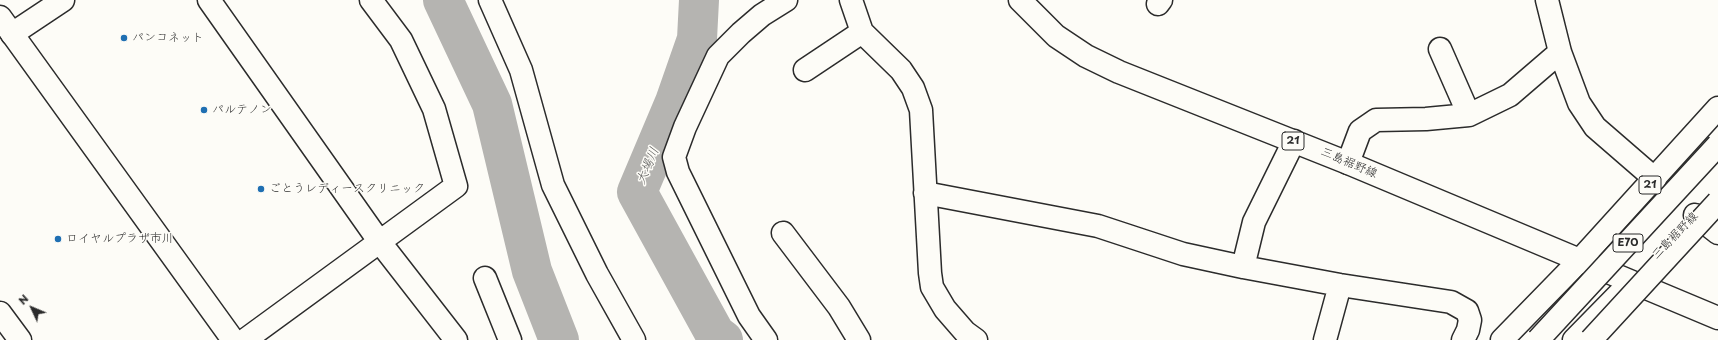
<!DOCTYPE html>
<html>
<head>
<meta charset="utf-8">
<style>
  body { margin:0 }
  #map { position:relative; width:1718px; height:340px; overflow:hidden; background:#fdfcf7; font-family:"Playpen Sans",sans-serif }
  canvas { display:block }
  .north { position:absolute; left:12px; top:288px; width:40px; height:40px; -webkit-text-stroke:3px #fdfcf7; paint-order:stroke; rotate:314deg; font-size:11px; font-weight:700; line-height:16px; text-align:center; color:#2b2b2b }
  .north::after { content:''; display:block; margin:auto; width:14px; height:18px; background:#2b2b2b; clip-path:polygon(50% 0,100% 100%,50% 72%,0 100%) }
</style>
</head>
<body>
<div id="map">
<canvas width="1718" height="340"></canvas>
<div class="north">N</div>
</div>
<script>
const ctx = document.querySelector('canvas').getContext('2d');
ctx.lineJoin = 'round';
const toPath = rows => new Path2D(rows.map(r => 'M' + r).join(''));
function trace(path, color, width, dash) { ctx.strokeStyle = color; ctx.lineWidth = width; ctx.lineCap = dash ? 'butt' : 'round'; ctx.setLineDash(dash || []); ctx.stroke(path); }
function drawText(font, color, halo, rows, align = 'center') {
  ctx.font = font + ' "Playpen Sans","Klee One",sans-serif'; ctx.lineWidth = 3; ctx.setLineDash([]); ctx.textBaseline = 'middle'; ctx.strokeStyle = halo; ctx.fillStyle = color; for (const [text, x, y, turn = 0] of rows) {
    ctx.save(); ctx.translate(x, y); ctx.rotate((+turn || 0) * Math.PI / 180); ctx.textAlign = isNaN(turn) ? turn : align; if (halo) ctx.strokeText(text, 0, 0); ctx.fillText(text, 0, 0); ctx.restore();
  }
}
trace(toPath([
  [443,0,492,104,532,271,559,340],
  [699,0,697,39,675,102,637,192,715,334,723,340]
]), '#b5b4b1', 40);
const street = toPath([
  [209,0,379,241,456,340],
  [490,0,521,70,553,185,597,274,634,340],
  [851,0,862,32,901,70,913,88,921,110,930,273,932,287,945,309,965,332,976,340],
  [1547,0,1560,52,1579,103,1595,127,1655,179],
  [1158,4,1161,0],
  [12,34,63,0],
  [1440,49,1469,115],
  [805,70,862,32],
  [1348,163,1360,131,1376,120,1426,119,1469,115,1510,95,1560,52],
  [925,193,1098,226,1183,254,1243,267,1340,285,1451,302,1467,311,1470,320,1468,330,1463,340],
  [1695,215,1718,233],
  [783,233,839,307,859,340],
  [1243,267,1254,222,1294,141],
  [485,278,510,340],
  [0,313,20,340],
  [245,340,456,186,434,109,401,40,371,0],
  [766,340,749,316,678,172,674,157,685,127,718,56,741,33,762,15,786,0],
  [1325,340,1340,285]
]);
const secondary = toPath([
  [0,17,233,340],
  [1502,340,1580,260],
  [1574,340,1625,288]
]);
const primary = toPath([
  [1020,0,1056,36,1086,56,1119,72,1348,163,1718,318],
  [1580,260,1718,108]
]);
trace(street, '#2b2b2b', 25);
trace(secondary, '#2b2b2b', 25);
trace(primary, '#2b2b2b', 25);
trace(street, '#fdfcf7', 22);
trace(secondary, '#fdfcf7', 22);
trace(primary, '#fdfcf7', 22);
const highwayBridge = toPath([
  [1538,340,1718,145],
  [1591,340,1718,202]
]);
trace(highwayBridge, '#2b2b2b', 25, []);
trace(highwayBridge, '#fdfcf7', 22);
for (const [x, y, r, color] of [
  [124,38,4,"#1f6fb2"],
  [204,110,4,"#1f6fb2"],
  [261,189,4,"#1f6fb2"],
  [58,239,4,"#1f6fb2"]
]) { const dot = new Path2D(); dot.arc(x, y, r, 0, 2 * Math.PI); ctx.fillStyle = color; ctx.fill(dot); trace(dot, '#fdfcf7', 1.5); }
for (const [x, y, w] of [
  [1293,141,22],
  [1650,185,22],
  [1628,243,30]
]) { const box = new Path2D(); box.roundRect(x - w / 2, y - 9, w, 18, 3); ctx.fillStyle = '#fdfcf7'; ctx.fill(box); trace(box, '#2b2b2b', 1); }
drawText('bold 11px', '#2b2b2b', null, [
  ["21",1293,141],
  ["21",1650,185],
  ["E70",1628,243]
]);
drawText('12px', '#2b2b2b', '#fdfcf7', [
  ["パンコネット",132,38],
  ["パルテノン",212,110],
  ["ごとうレディースクリニック",269,189],
  ["ロイヤルプラザ市川",66,239]
], 'left');
drawText('12px', '#2b2b2b', '#fdfcf7', [
  ["三島裾野線",1349,163,23],
  ["三島裾野線",1675,236,-46]
]);
drawText('italic 13px', '#5b5b5a', '#fdfcf7', [
  ["大場川",648,166,-67]
]);
</script>
</body>
</html>
